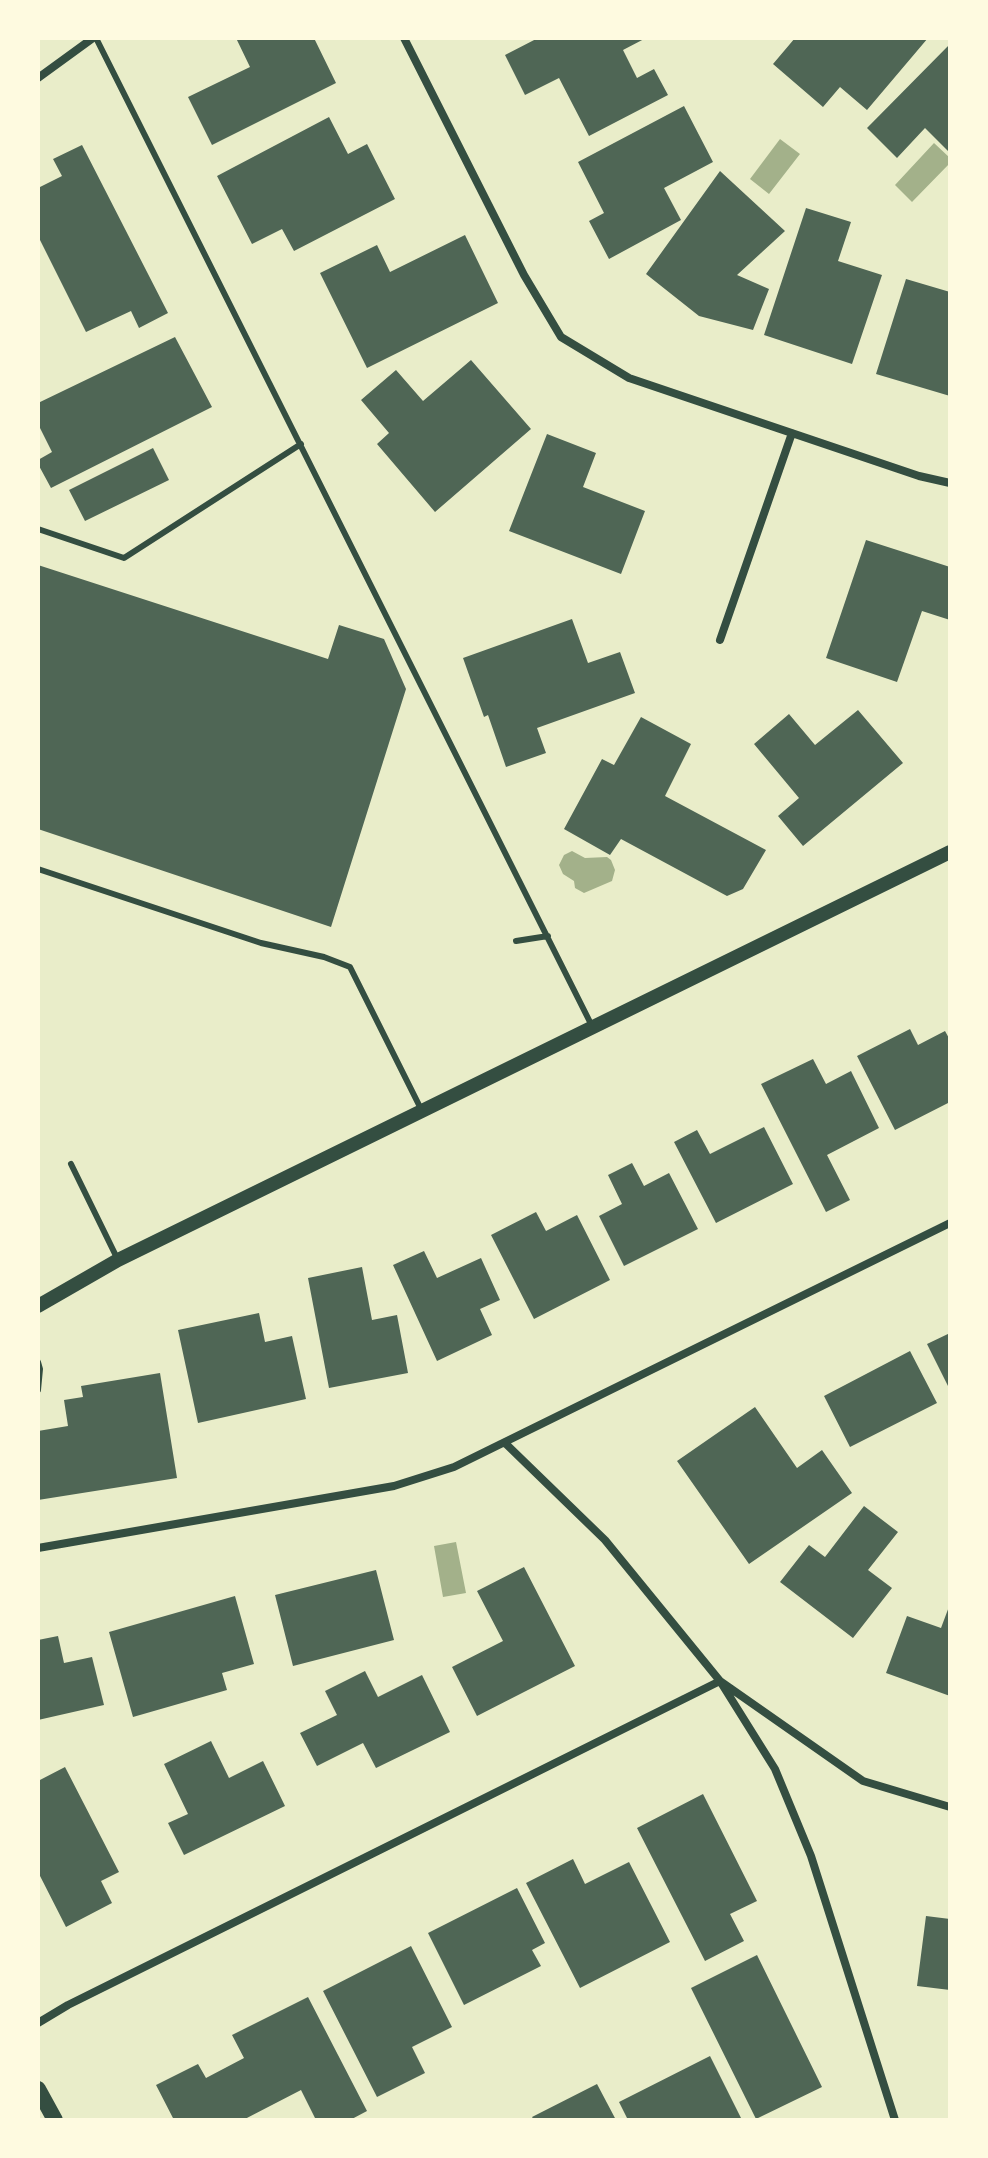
<!DOCTYPE html>
<html>
<head>
<meta charset="utf-8">
<style>
  body { margin:0 }
  #map { position:relative; width:988px; height:2158px; overflow:hidden; background:#e9edc9; font-family:"PT Sans",sans-serif }
  canvas { display:block }
  .frame { position:absolute; inset:0; border:40px solid #fefae0; pointer-events:none }
</style>
</head>
<body>
<div id="map">
<canvas width="988" height="2158"></canvas>
<div class="frame"></div>
</div>
<script>
const ctx = document.querySelector('canvas').getContext('2d');
ctx.lineJoin = 'round';
function paint(path, color) { ctx.fillStyle = color; ctx.fill(path, 'evenodd'); }
const toPath = rows => new Path2D(rows.map(r => 'M' + r).join(''));
function trace(path, color, width, dash) { ctx.strokeStyle = color; ctx.lineWidth = width; ctx.lineCap = dash ? 'butt' : 'round'; ctx.setLineDash(dash || []); ctx.stroke(path); }
paint(toPath([
  [780,139,800,154,769,194,750,179],
  [934,143,950,158,950,163,912,202,895,185],
  [572,851,585,858,607,857,611,860,615,870,612,881,584,893,575,888,574,881,563,874,559,865,564,855],
  [456,1542,466,1593,443,1597,434,1546]
]), '#a3b18a');
paint(toPath([
  [236,38,314,38,336,83,212,145,188,97,250,67],
  [538,38,646,38,623,50,637,78,654,69,668,95,589,136,559,78,525,95,505,55],
  [795,38,928,38,867,110,840,87,823,107,773,64],
  [950,44,950,153,925,128,897,158,867,128],
  [684,106,713,162,664,188,681,220,609,259,589,221,604,213,578,162],
  [329,117,348,154,367,144,395,199,294,251,282,229,252,244,217,176],
  [82,145,168,313,139,328,131,311,86,332,38,236,38,188,62,176,53,159],
  [720,171,785,231,737,275,769,289,753,330,699,316,646,274],
  [806,208,851,222,838,261,882,275,852,364,764,335],
  [465,235,498,303,367,368,320,273,377,245,390,272],
  [906,279,950,292,950,396,876,374],
  [175,337,212,407,51,488,38,464,38,460,52,452,38,424,38,403],
  [471,360,531,429,435,512,377,444,389,433,361,400,396,370,423,401],
  [547,434,596,453,583,487,645,511,621,574,509,531],
  [153,448,169,480,85,521,69,490],
  [866,540,950,567,950,620,922,611,897,682,826,658],
  [38,565,328,659,339,625,384,639,406,689,331,927,38,829],
  [572,619,588,663,620,652,635,693,537,728,546,753,506,767,488,715,484,717,463,658],
  [858,710,903,763,803,846,778,816,799,798,754,744,789,714,815,745],
  [641,717,691,744,665,796,766,850,743,889,727,896,621,839,610,855,564,829,602,759,614,765],
  [910,1029,918,1045,945,1031,950,1040,950,1102,895,1130,857,1056],
  [813,1059,826,1084,851,1071,879,1128,827,1155,850,1200,826,1212,761,1084],
  [764,1127,793,1184,716,1223,674,1142,697,1130,710,1154],
  [632,1163,644,1186,669,1173,698,1229,624,1266,599,1216,622,1204,608,1175],
  [536,1212,546,1231,577,1215,610,1280,534,1319,491,1235],
  [424,1251,437,1278,481,1258,500,1300,480,1309,492,1335,437,1361,393,1265],
  [362,1267,372,1320,397,1315,408,1373,329,1388,308,1278],
  [259,1313,265,1342,292,1336,306,1399,198,1423,178,1330],
  [950,1333,950,1390,927,1344],
  [910,1351,937,1403,850,1447,824,1396],
  [160,1373,177,1478,38,1500,38,1431,68,1426,64,1400,83,1397,81,1386],
  [755,1407,797,1468,822,1450,852,1493,749,1564,677,1461],
  [864,1506,898,1532,868,1570,892,1588,853,1638,780,1582,809,1545,825,1557],
  [524,1567,575,1666,477,1716,452,1667,503,1641,477,1591],
  [376,1570,394,1640,293,1666,275,1595],
  [235,1596,254,1664,222,1673,227,1690,133,1717,109,1632],
  [950,1604,950,1696,886,1673,907,1616,941,1628],
  [58,1636,64,1663,92,1657,104,1705,38,1720,38,1640],
  [365,1671,378,1697,422,1675,450,1732,376,1768,363,1743,317,1766,300,1733,337,1715,325,1691],
  [211,1741,229,1778,263,1761,285,1806,184,1855,168,1823,188,1814,164,1764],
  [65,1767,119,1872,101,1881,112,1903,66,1927,38,1872,38,1781],
  [703,1794,757,1901,730,1914,744,1941,705,1961,637,1828],
  [573,1859,585,1884,629,1862,670,1942,580,1988,526,1883],
  [517,1888,545,1943,532,1950,541,1966,464,2005,428,1933],
  [926,1916,950,1919,950,1990,917,1986],
  [411,1946,452,2027,412,2047,425,2073,377,2097,323,1991],
  [757,1955,822,2087,756,2119,691,1988],
  [308,1997,367,2111,350,2120,316,2120,301,2090,243,2120,174,2120,156,2085,198,2064,206,2078,244,2058,232,2035],
  [710,2056,742,2120,628,2120,619,2102],
  [597,2084,616,2120,534,2120,532,2117]
]), '#4f6655');
trace(toPath([
  [96,38,593,1028],
  [38,529,124,558,301,444],
  [38,869,261,943,324,957,350,967,421,1109],
  [516,941,548,936],
  [71,1164,118,1260],
  [38,1362,40,1369,38,1390]
]), '#344e41', 6);
trace(toPath([
  [404,38,524,275,561,337,629,378,919,476,950,483],
  [38,78,93,38],
  [720,640,792,433],
  [505,1443,605,1540,720,1681,863,1781,950,1807],
  [38,1548,394,1486,454,1467,950,1223],
  [38,2023,68,2005,720,1681,775,1769,811,1856,895,2120]
]), '#344e41', 8);
trace(toPath([
  [38,1306,118,1260,950,852]
]), '#344e41', 14);
trace(toPath([
  [38,2089,55,2120]
]), '#344e41', 16);
</script>
</body>
</html>
